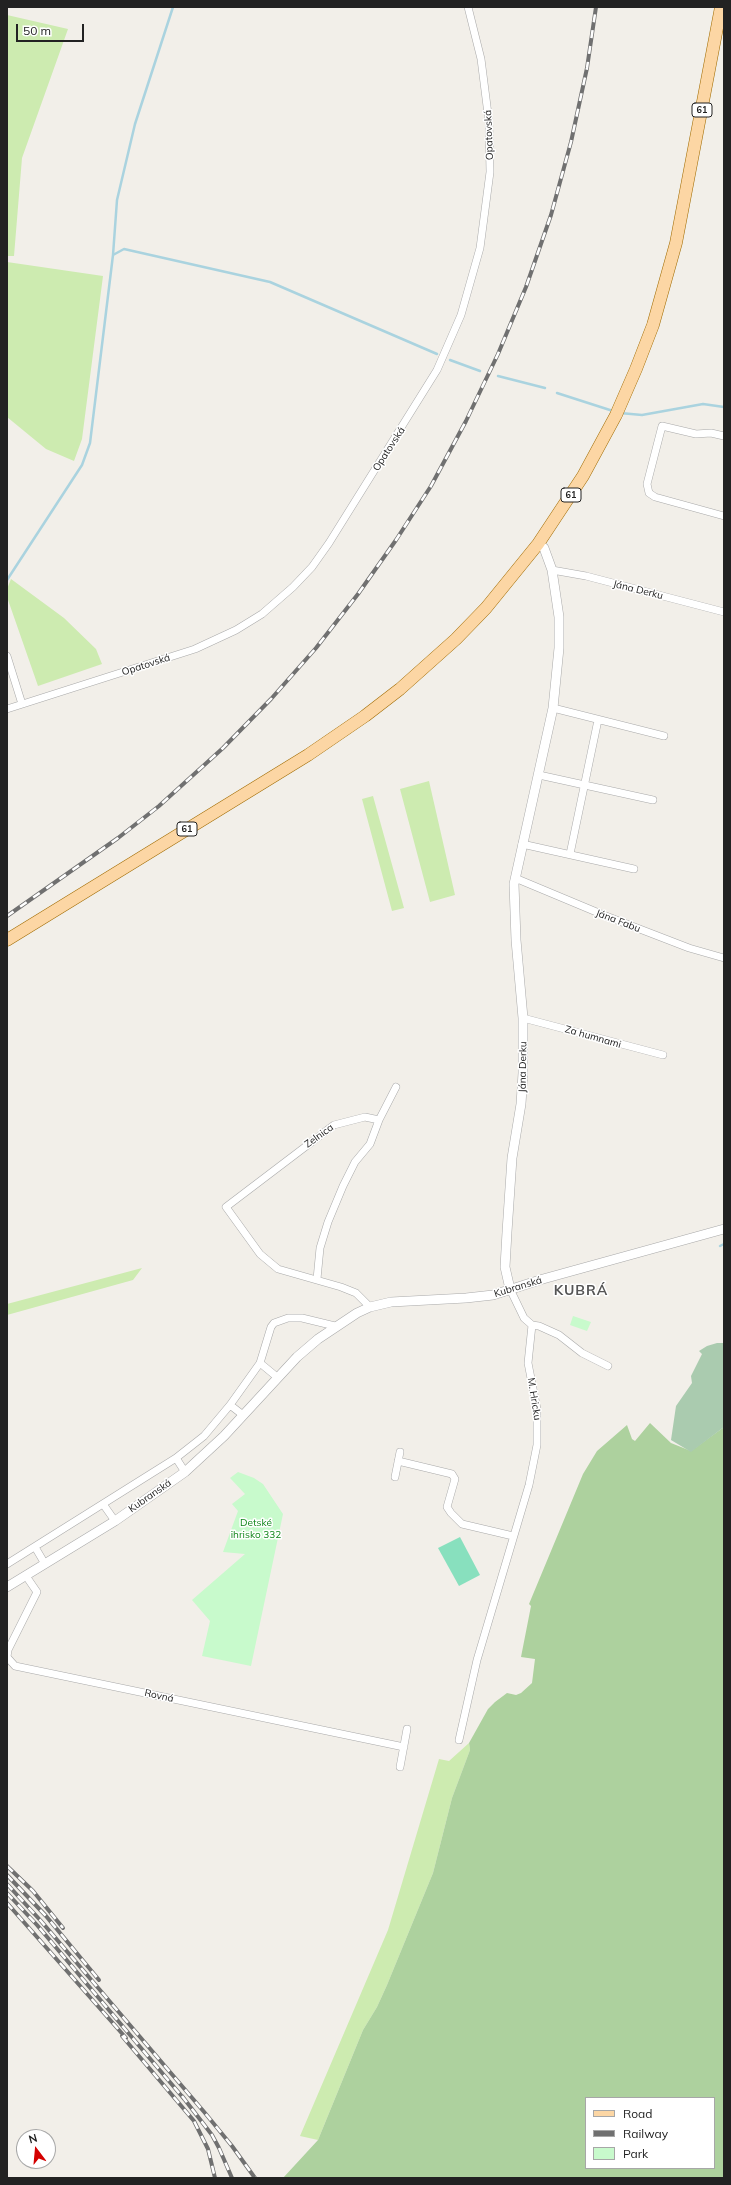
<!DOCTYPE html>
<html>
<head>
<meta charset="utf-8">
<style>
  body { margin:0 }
  #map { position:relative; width:731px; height:2185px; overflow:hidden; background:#f2efe9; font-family:Mulish,sans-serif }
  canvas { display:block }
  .frame { position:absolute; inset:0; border:8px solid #222; pointer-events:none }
  .legend { position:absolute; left:585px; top:2097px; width:130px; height:72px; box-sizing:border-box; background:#fff; border:1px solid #a7a7a7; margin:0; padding:5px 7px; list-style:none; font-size:12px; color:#222 }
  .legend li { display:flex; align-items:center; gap:8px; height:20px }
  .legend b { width:20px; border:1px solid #a7a7a7 }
  .north { position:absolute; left:16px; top:2129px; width:40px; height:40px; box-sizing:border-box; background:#fff; border:1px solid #a7a7a7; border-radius:50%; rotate:344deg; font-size:11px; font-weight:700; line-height:16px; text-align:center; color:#222 }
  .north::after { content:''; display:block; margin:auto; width:14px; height:18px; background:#d40000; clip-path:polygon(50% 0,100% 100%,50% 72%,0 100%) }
  .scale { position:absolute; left:16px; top:24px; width:68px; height:18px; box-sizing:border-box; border:2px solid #222; border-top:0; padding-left:5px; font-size:12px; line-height:14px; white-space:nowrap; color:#222; -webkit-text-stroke:3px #fff; paint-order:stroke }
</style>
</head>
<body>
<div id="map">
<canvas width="731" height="2185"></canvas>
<div class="frame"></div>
<ul class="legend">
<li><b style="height:5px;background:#fcd6a4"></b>Road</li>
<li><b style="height:5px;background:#707070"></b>Railway</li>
<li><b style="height:11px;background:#c8facc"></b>Park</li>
</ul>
<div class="north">N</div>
<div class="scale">50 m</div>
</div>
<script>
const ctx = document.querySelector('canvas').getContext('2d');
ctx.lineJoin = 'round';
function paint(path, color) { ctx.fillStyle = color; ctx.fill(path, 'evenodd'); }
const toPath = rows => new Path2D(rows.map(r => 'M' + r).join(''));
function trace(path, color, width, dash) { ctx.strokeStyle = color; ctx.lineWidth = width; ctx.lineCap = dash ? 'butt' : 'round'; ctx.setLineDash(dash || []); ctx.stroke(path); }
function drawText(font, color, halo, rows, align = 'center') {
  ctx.font = font + ' Mulish,sans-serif'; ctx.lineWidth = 3; ctx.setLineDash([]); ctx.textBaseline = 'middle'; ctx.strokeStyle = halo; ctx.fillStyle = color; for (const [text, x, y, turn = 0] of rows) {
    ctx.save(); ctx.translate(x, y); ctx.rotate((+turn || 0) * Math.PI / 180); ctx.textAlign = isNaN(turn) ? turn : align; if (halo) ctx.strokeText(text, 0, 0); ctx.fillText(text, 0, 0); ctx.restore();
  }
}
paint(toPath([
  [7,15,68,29,22,158,14,256,7,256],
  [7,262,103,276,82,439,74,461,46,449,7,417],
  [11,579,64,618,96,649,102,664,38,686,7,597,7,589],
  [429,781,455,895,430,902,400,789],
  [373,796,404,908,392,911,362,799],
  [142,1268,133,1280,7,1315,7,1304],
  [469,1743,470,1750,452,1798,433,1873,387,1985,377,2007,363,2030,318,2140,300,2136,388,1930,439,1759,449,1761]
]), '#cdebb0');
paint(toPath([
  [650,1423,671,1443,691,1451,724,1427,724,2178,283,2178,318,2140,363,2030,377,2007,387,1985,433,1873,452,1798,470,1750,469,1743,488,1709,495,1702,507,1693,516,1695,521,1693,532,1683,535,1659,521,1657,531,1606,529,1604,583,1474,597,1451,627,1425,632,1439,635,1441],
  [586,2098,714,2098,714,2168,586,2168]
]), '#add19e');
paint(toPath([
  [717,1343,724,1343,724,1427,691,1452,671,1440,676,1406,692,1383,691,1376,702,1354,699,1351,707,1346]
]), '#aacbaf');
paint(toPath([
  [573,1316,591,1322,587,1331,570,1325],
  [238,1472,254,1478,263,1484,283,1514,251,1666,202,1656,210,1621,192,1600,245,1554,223,1552,238,1511,232,1504,245,1494,230,1478]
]), '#c8facc');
paint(toPath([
  [460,1537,480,1575,459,1586,438,1548]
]), '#88e0be');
trace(toPath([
  [113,255,124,249,270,282,437,354],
  [450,360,480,371],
  [498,376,545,388],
  [557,393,613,411],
  [620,413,642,415,703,404,724,407],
  [7,580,82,465,90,443,113,255,117,200,135,124,173,7],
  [720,1246,724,1244]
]), '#aad3df', 2.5);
const minor = toPath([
  [724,436,711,433,696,434,662,426,647,484,649,493,655,497,724,516],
  [552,570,586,576,724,612],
  [7,656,22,704],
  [553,708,664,736],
  [7,709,195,649,236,630,262,614,293,587,312,567,329,543,437,370,461,315,480,248,490,172,489,122,481,59,468,7],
  [539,775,653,800],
  [522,844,634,869],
  [570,854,598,720],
  [515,878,606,916,689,948,724,958],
  [523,1018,663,1055],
  [379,1120,396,1087],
  [317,1279,320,1248,328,1222,343,1186,355,1162,370,1144,379,1120,365,1117,334,1125,226,1207,260,1254,278,1269,341,1287,356,1293,370,1307],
  [532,1325,539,1326,559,1335,582,1353,608,1366],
  [260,1363,277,1377],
  [230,1405,243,1415],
  [176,1458,185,1472],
  [398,1461,452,1474,455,1479,447,1507,451,1513,462,1524,513,1536],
  [395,1477,400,1452],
  [103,1504,115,1521],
  [35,1547,45,1564],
  [7,1564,176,1458,204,1436,230,1405,260,1363,271,1327,274,1323,288,1318,302,1318,335,1326],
  [26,1576,37,1592,8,1650,7,1657,15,1666,404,1747],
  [459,1740,477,1660,529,1485,537,1445,537,1409,528,1363,532,1325,524,1318,510,1289],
  [400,1767,407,1729]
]);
const tertiary = toPath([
  [510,1289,505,1267,507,1232,512,1158,521,1104,523,1073,523,1018,516,940,514,884,553,708,559,648,559,617,552,570,544,548,538,544],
  [7,1587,115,1521,185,1472,224,1436,297,1357,318,1339,357,1313,370,1307,391,1302,466,1298,493,1295,543,1279,724,1229]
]);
const primary = toPath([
  [7,940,308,755,365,716,400,689,456,639,486,608,538,544,583,476,616,415,636,369,653,325,676,243,721,7]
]);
trace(minor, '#a9a9a9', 8);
trace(tertiary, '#a9a9a9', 10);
trace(primary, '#a06b00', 13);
trace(minor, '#fff', 7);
trace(tertiary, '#fff', 9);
trace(primary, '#fcd6a4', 12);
const rail = toPath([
  [7,916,118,838,159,806,223,748,271,699,316,648,358,594,396,540,431,486,466,421,498,354,526,287,551,215,571,142,587,68,596,7],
  [7,1866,33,1891,63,1928],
  [7,1875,46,1916,99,1980],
  [7,1884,41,1921,205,2113,232,2146,255,2178],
  [7,1893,37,1925,185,2100],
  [7,1903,126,2038],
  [122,2036,194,2121,208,2149,215,2178],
  [182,2096,212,2135,219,2148,232,2178]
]);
trace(rail, '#707070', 4);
trace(rail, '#fff', 2.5, [8]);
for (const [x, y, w] of [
  [702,110,20],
  [571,495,20],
  [187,829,20]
]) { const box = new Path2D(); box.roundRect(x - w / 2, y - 7, w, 14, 3); ctx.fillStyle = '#fff'; ctx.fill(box); trace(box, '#222', 1); }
drawText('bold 9px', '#222', null, [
  ["61",702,110],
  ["61",571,495],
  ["61",187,829]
]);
drawText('10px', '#222', '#fff', [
  ["Opatovská",489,135,-92],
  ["Opatovská",389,449,-57],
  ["Jána Derku",638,590,14],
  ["Opatovská",146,665,-18],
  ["Jána Fabu",618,921,21],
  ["Za humnami",593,1037,16],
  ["Jána Derku",523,1067,-89],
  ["Zelnica",319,1136,-36],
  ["Kubranská",518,1287,-17],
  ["M. Hricku",534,1399,81],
  ["Kubranská",150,1496,-35],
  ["Rovná",159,1696,12]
]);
drawText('10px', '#0c8416', '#fff', [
  ["Detské",256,1523],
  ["ihrisko 332",256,1535]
]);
ctx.letterSpacing = '1px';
drawText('bold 14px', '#555', '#fff', [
  ["KUBRÁ",581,1291]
]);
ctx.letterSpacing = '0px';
</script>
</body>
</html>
